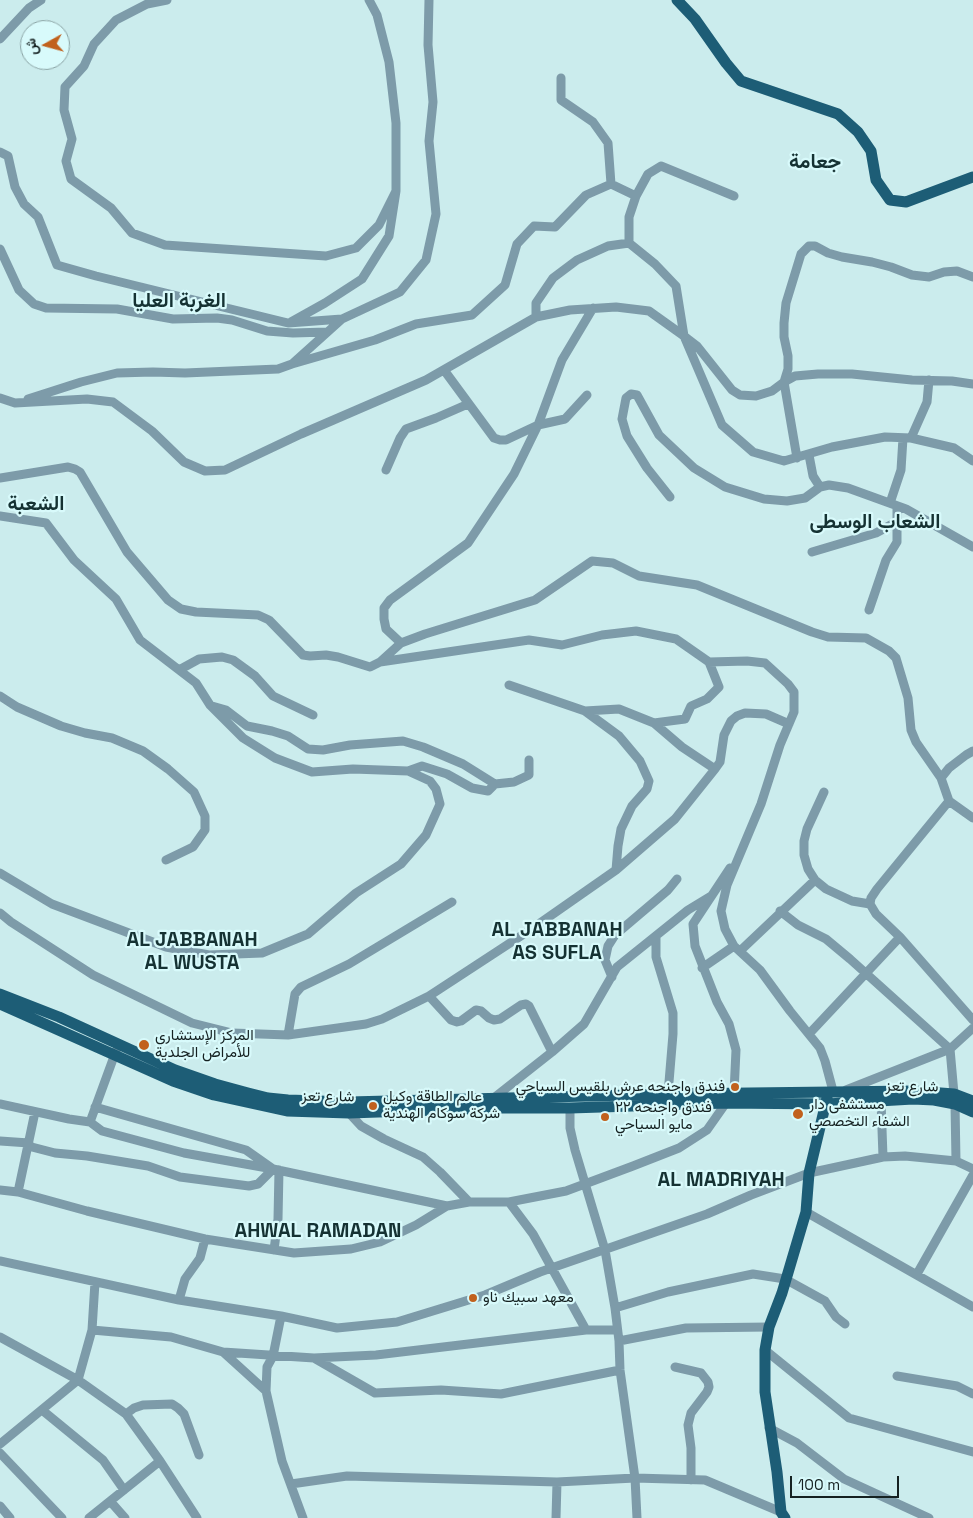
<!DOCTYPE html>
<html>
<head>
<meta charset="utf-8">
<style>
  body { margin:0 }
  #map { position:relative; width:973px; height:1518px; overflow:hidden; background:#cbeced; font-family:"Space Grotesk",Vazirmatn,sans-serif }
  canvas { display:block }
  .north { position:absolute; left:20px; top:20px; width:50px; height:50px; box-sizing:border-box; background:#d8fafb; border:1px solid #8aa3a4; border-radius:50%; rotate:263deg; font-size:14px; font-weight:700; line-height:20px; text-align:center; color:#152121 }
  .north::after { content:''; display:block; margin:auto; width:18px; height:22px; background:#c1611d; clip-path:polygon(50% 0,100% 100%,50% 72%,0 100%) }
  .scale { position:absolute; left:790px; top:1476px; width:109px; height:22px; box-sizing:border-box; border:2px solid #152121; border-top:0; padding-left:6px; font-size:15px; line-height:18px; white-space:nowrap; color:#152121; -webkit-text-stroke:4px #d8fafb; paint-order:stroke }
</style>
</head>
<body>
<div id="map">
<canvas width="973" height="1518"></canvas>
<div class="north">ش</div>
<div class="scale">100 m</div>
</div>
<script>
const ctx = document.querySelector('canvas').getContext('2d');
ctx.lineJoin = 'round';
const toPath = rows => new Path2D(rows.map(r => 'M' + r).join(''));
function trace(path, color, width, dash) { ctx.strokeStyle = color; ctx.lineWidth = width; ctx.lineCap = dash ? 'butt' : 'round'; ctx.setLineDash(dash || []); ctx.stroke(path); }
function drawText(font, color, halo, rows, align = 'center') {
  ctx.font = font + ' "Space Grotesk",Vazirmatn,sans-serif'; ctx.lineWidth = 4.5; ctx.setLineDash([]); ctx.textBaseline = 'middle'; ctx.strokeStyle = halo; ctx.fillStyle = color; for (const [text, x, y, turn = 0] of rows) {
    ctx.save(); ctx.translate(x, y); ctx.rotate((+turn || 0) * Math.PI / 180); ctx.textAlign = isNaN(turn) ? turn : align; if (halo) ctx.strokeText(text, 0, 0); ctx.fillText(text, 0, 0); ctx.restore();
  }
}
trace(toPath([
  [167,0,147,4,116,20,94,44,84,66,65,87,64,110,72,139,66,161,71,179,111,208,132,233,165,245,326,256,356,248,379,225,396,191],
  [0,39,29,8,41,0],
  [561,78,561,100,593,122,608,143,611,184,636,196],
  [0,152,8,156,15,187,24,204,38,217,57,265,96,276,288,323,342,319,400,292,426,260,436,214,429,141,433,102,428,45,429,0],
  [629,243,629,217,636,196,648,174,661,166,734,196],
  [0,249,19,290,34,304,46,308,117,309,173,319,217,318,232,320,267,331,293,333,327,332],
  [536,317,536,303,553,278,577,260,608,246,629,243,655,264,676,286,684,336,697,346,732,390,740,395,756,396,772,391,784,382,795,376,818,374,852,374,912,380,952,381,973,384],
  [291,322,325,303,362,279,389,236,396,191,396,123,389,62,377,15,369,0],
  [292,364,375,340,416,324,472,315,505,285,517,244,534,226,555,227,586,195,611,184],
  [444,370,494,438,500,440,506,440,538,425,565,419,587,395],
  [0,398,15,403,87,399,113,402,152,431,184,462,205,471,225,470,301,434,426,380,536,317,570,310,616,307,649,311,684,336,722,425,753,452,784,461,832,447,885,437,911,438,954,448,973,461],
  [28,399,81,382,117,373,153,372,185,373,278,369,292,364,342,319],
  [911,438,927,402,929,380],
  [809,455,813,476,820,487],
  [797,458,784,382,788,369,788,356,784,337,784,323,786,303,801,254,809,246,815,246,828,253,842,257,872,262,891,267,912,275,929,277,944,272,957,271,973,277],
  [386,470,400,438,406,429,436,418,468,404],
  [0,478,68,467,75,469,80,472,127,552,168,600,181,609,196,612,258,615,269,620,303,655,310,656,326,655,338,657,370,667,380,662,401,643,425,634,535,600,592,561,613,563,639,576,697,585,812,632,828,637,866,638,889,651,896,658,908,698,911,730,916,742,941,778,949,801,973,818],
  [670,497,647,468,627,436,622,419,626,398,631,394,637,395,659,435,694,468,725,487,764,499,787,501,805,498,820,487,829,485,848,488,906,509,973,547],
  [890,503,901,470,903,438],
  [0,516,46,523,74,560,116,599,140,640,196,683,210,705,243,738,275,758,312,772,353,769,408,771,430,781,436,789,440,804,426,835,401,864,356,893,308,934,262,953,209,955,166,947,52,904,0,873],
  [812,552,876,533,898,521],
  [869,610,886,560,897,542,897,506],
  [401,643,386,629,384,619,384,608,390,600,468,543,514,474,538,425,562,360,593,308],
  [380,662,529,640,562,645,602,635,636,631,676,639,709,662,719,687,707,699,691,706,685,719,654,723],
  [709,662,747,661,765,663,788,684,794,692,794,712,780,745,761,804,727,885,721,911,725,929,734,946,760,970,790,1011,820,1048,825,1061,833,1091],
  [179,670,199,659,222,657,233,660,255,676,273,696,313,715],
  [509,685,585,711,619,709,654,723,682,747,715,769],
  [0,696,17,707,61,726,85,733,112,738,143,751,168,769,194,792,205,816,205,830,193,847,166,860],
  [212,706,226,710,247,726,272,731,288,736,308,749,323,750,350,745,403,741,423,747,463,764,495,784,514,782,529,775,529,760],
  [585,711,619,736,640,761,649,781,647,789,632,806,621,829,618,846,616,870],
  [408,771,422,766,447,774,472,788,488,791,495,784],
  [941,778,949,768,966,755,973,751],
  [824,792,807,829,804,841,804,855,808,869,815,880,826,889,852,901,870,904],
  [949,801,877,889,871,898,870,904,876,914,900,937,973,1020],
  [730,868,693,924,695,946,717,1002,729,1024,736,1050,734,1093],
  [780,911,798,925,826,939,850,959,950,1049,954,1094],
  [0,913,11,922,93,975,192,1023,232,1033,288,1035,366,1024,382,1019,429,996,533,928,616,870,675,819,715,769,720,762,724,735,731,721,737,716,745,713,766,714,789,724],
  [656,936,656,957,673,1013,673,1034,668,1094],
  [740,951,815,880],
  [702,968,734,946],
  [612,977,605,960,608,946,615,935,668,890,677,879],
  [429,996,451,1020,457,1022,461,1021,476,1010,481,1011,489,1018,494,1020,500,1019,521,1005,526,1004,529,1006,552,1052],
  [809,1034,900,937],
  [288,1035,295,994,301,987,349,964,452,902],
  [846,1090,950,1049,973,1028],
  [495,1100,495,1097,552,1052,584,1024,617,967,688,910,711,896],
  [881,1101,883,1157],
  [0,1104,69,1119,90,1122,102,1131,184,1153,273,1169,447,1206],
  [955,1104,956,1161],
  [570,1108,570,1128,575,1150,605,1250,615,1308,619,1341,620,1370,635,1478,637,1518],
  [349,1110,349,1113,361,1126,384,1139,423,1157,440,1172,469,1202],
  [90,1122,116,1051],
  [0,1141,29,1143],
  [28,1146,55,1153,87,1156,148,1166,180,1177,249,1186,258,1184,273,1169,246,1150,95,1107],
  [0,1190,18,1192,87,1211,205,1239,294,1253,351,1249,380,1242,416,1225,447,1206,469,1202,509,1202,566,1191,633,1166,679,1148,707,1130,726,1103],
  [18,1192,35,1112],
  [509,1202,533,1234,586,1330],
  [806,1212,973,1307],
  [274,1250,278,1219,279,1170],
  [0,1261,179,1300,281,1316,337,1328,397,1322,485,1295,540,1272,707,1214,751,1195,809,1173,883,1157,905,1156,956,1161,973,1169],
  [917,1274,973,1175],
  [179,1300,185,1279,200,1258,205,1239],
  [615,1308,668,1292,753,1274,785,1279,825,1301,836,1317,845,1324],
  [281,1316,273,1356,267,1367,266,1391,282,1461,303,1518],
  [92,1330,171,1337,223,1352,314,1358,375,1393,441,1390,501,1394,620,1370],
  [0,1337,78,1380,126,1414,160,1461,197,1518],
  [619,1341,686,1328,769,1327],
  [765,1350,849,1418,973,1452],
  [223,1352,266,1391],
  [314,1358,376,1355,586,1330,617,1330],
  [675,1367,701,1373,708,1382,709,1387,707,1392,691,1413,688,1425,691,1448,691,1480],
  [897,1376,957,1386,973,1394],
  [42,1410,103,1460,124,1490],
  [126,1414,134,1408,143,1405,172,1404,178,1408,184,1414,199,1455],
  [769,1428,797,1443,844,1479,929,1518],
  [0,1444,78,1380,92,1330,95,1282],
  [0,1453,62,1518],
  [291,1484,347,1476,557,1482,635,1478,705,1480,781,1512],
  [110,1501,125,1518],
  [0,1506,10,1518],
  [89,1518,160,1461],
  [556,1518,557,1482]
]), '#7d9ba9', 9);
trace(toPath([
  [677,0,695,19,726,63,741,81,838,114,858,132,871,151,876,180,890,200,906,202,973,177],
  [0,994,59,1017,175,1070,215,1084,248,1093,268,1098,288,1100,349,1102,668,1094,914,1091,954,1094,973,1101],
  [0,1004,173,1081,214,1095,287,1111,349,1113,495,1108,570,1108,726,1103,827,1104,913,1099,934,1100,955,1104,973,1112],
  [785,1518,781,1512,777,1472,765,1392,765,1350,769,1327,782,1293,806,1212,809,1173,827,1098]
]), '#1d5d76', 11);
for (const [x, y, r, color] of [
  [144,1045,6,"#c1611d"],
  [735,1087,5,"#c1611d"],
  [373,1106,5,"#c1611d"],
  [798,1114,6,"#c1611d"],
  [605,1117,5,"#c1611d"],
  [473,1298,5,"#c1611d"]
]) { const dot = new Path2D(); dot.arc(x, y, r, 0, 2 * Math.PI); ctx.fillStyle = color; ctx.fill(dot); trace(dot, '#d8fafb', 2); }
drawText('15px', '#152121', '#d8fafb', [
  ["المركز الإستشاري",155,1036],
  ["للأمراض الجلدية",155,1053],
  ["فندق واجنحه عرش بلقيس السياحي",725,1087,"right"],
  ["عالم الطاقة وكيل",383,1097],
  ["شركة سوكام الهندية",383,1114],
  ["مستشفى دار",809,1105],
  ["الشفاء التخصصي",809,1122],
  ["فندق واجنحه ٢٢",615,1108],
  ["مايو السياحي",615,1125],
  ["معهد سبيك ناو",483,1298]
], 'left');
drawText('15px', '#152121', '#d8fafb', [
  ["شارع تعز",912,1087,1],
  ["شارع تعز",328,1097,1]
]);
drawText('bold 20px', '#153233', '#d8fafb', [
  ["جعامة",815,163],
  ["الغربة العليا",179,302],
  ["الشعبة",36,505],
  ["الشعاب الوسطى",875,523],
  ["AL JABBANAH",557,931],
  ["AS SUFLA",557,954],
  ["AL JABBANAH",192,941],
  ["AL WUSTA",192,964],
  ["AL MADRIYAH",721,1181],
  ["AHWAL RAMADAN",318,1232]
]);
</script>
</body>
</html>
